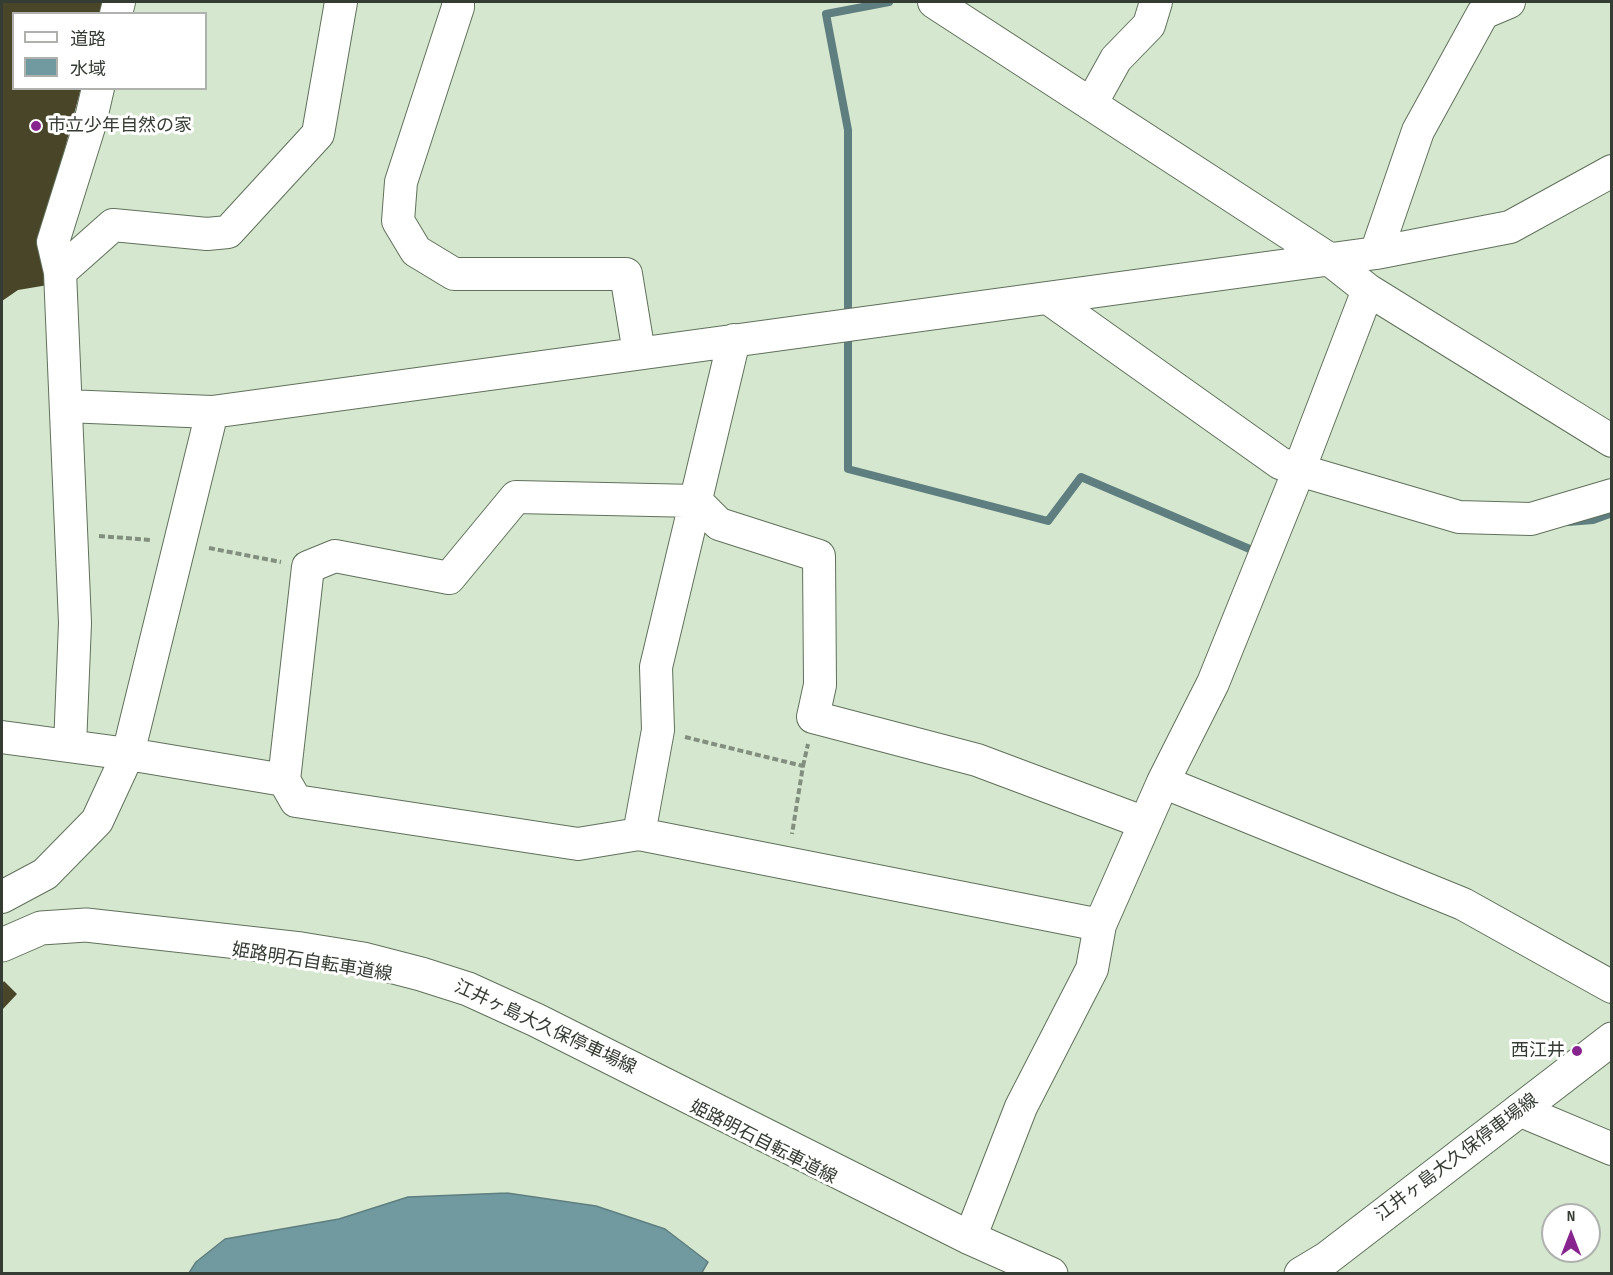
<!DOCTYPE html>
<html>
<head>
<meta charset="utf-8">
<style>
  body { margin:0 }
  #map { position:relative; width:1613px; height:1275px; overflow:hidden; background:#d5e7cf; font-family:"Sofia Sans Condensed","Noto Sans JP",sans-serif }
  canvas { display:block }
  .frame { position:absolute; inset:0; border:3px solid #353c33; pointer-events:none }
  .legend { position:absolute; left:12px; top:12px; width:195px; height:78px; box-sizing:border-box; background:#fff; border:2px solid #aeb1ad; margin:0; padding:8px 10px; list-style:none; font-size:18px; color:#353c33 }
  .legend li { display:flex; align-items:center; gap:12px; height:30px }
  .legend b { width:30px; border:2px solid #aeb1ad }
  .north { position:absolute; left:1541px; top:1203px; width:60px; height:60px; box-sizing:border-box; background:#fff; border:2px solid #aeb1ad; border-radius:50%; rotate:0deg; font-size:16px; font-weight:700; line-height:24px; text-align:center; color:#353c33 }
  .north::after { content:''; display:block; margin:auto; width:21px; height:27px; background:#88248d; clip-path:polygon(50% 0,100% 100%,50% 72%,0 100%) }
</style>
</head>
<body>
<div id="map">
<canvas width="1613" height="1275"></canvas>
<div class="frame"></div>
<ul class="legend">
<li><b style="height:8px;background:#fff"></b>道路</li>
<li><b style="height:16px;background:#719aa0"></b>水域</li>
</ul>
<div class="north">N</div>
</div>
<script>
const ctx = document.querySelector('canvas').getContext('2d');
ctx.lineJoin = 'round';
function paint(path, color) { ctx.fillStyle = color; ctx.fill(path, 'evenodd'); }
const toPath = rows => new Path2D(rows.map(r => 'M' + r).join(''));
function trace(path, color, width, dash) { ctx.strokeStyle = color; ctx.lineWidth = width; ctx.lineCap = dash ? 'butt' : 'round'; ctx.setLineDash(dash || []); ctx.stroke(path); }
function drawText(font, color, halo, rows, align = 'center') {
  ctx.font = font + ' "Sofia Sans Condensed","Noto Sans JP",sans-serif'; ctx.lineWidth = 6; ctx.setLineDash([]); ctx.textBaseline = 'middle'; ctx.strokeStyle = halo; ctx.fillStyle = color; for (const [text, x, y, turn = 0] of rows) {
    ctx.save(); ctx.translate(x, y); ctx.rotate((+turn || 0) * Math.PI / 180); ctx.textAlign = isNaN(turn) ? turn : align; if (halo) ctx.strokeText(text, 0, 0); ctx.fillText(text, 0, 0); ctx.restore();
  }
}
const water = toPath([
  [507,1193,596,1206,665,1229,708,1262,701,1274,189,1273,196,1262,225,1239,339,1219,408,1197,507,1193]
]);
paint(water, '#719aa0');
trace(water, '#5f7e7f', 1.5);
trace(toPath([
  [848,319,848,130,826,14,889,2],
  [848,332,848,469,1048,521,1081,477,1259,553],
  [1568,522,1593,520,1612,513]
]), '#5f7e7f', 8);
paint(toPath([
  [2,2,104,2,101,14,14,14,14,88,81,88,61,163,37,239,48,285,18,290,2,301],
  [4,981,17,994,2,1010,2,984]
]), '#484528');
const street = toPath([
  [458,2,458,7,401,182,398,221,416,251,454,274,626,274,639,353],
  [934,2,1329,259,1368,290,1612,441],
  [116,14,119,2],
  [1091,104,1116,59,1149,25,1156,2],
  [1376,253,1418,131,1483,13,1509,2],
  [60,272,113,225,207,234,228,232,318,134,341,2],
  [1048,298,1280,463,1299,470,1459,517,1531,519,1612,495],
  [66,406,212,412],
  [2,737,128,754,284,780,296,801,578,844,639,834,1100,925],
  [70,746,75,623,60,272,53,242,89,127,98,88],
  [284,780,308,567,335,556,449,578,516,497,696,501,719,524,819,556,820,685,813,717,977,760,1145,823],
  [1163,782,1463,904,1612,987],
  [639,834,658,730,656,667,734,340],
  [2,897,45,874,97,821,128,754,212,412,1376,253,1510,227,1612,171],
  [1519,1110,1612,1149],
  [970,1238,1021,1107,1092,969,1100,925,1163,782,1213,683,1299,470,1368,290]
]);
const secondary = toPath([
  [2,945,41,928,86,925,301,949,363,959,421,974,468,989,536,1020,970,1238,1051,1274],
  [1301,1274,1326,1259,1612,1039]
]);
trace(street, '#60715b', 34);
trace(secondary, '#60715b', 35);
trace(toPath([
  [99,536,151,540],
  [209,548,281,562],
  [685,737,803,766,792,834],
  [803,766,808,744]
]), '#828f7f', 4, [6, 3]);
trace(street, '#fff', 32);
trace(secondary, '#fff', 33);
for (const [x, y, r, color] of [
  [36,126,6,"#88248d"],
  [1577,1051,6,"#88248d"]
]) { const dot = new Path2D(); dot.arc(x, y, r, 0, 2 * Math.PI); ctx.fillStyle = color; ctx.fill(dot); trace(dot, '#fff', 2); }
drawText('18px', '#353c33', '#fff', [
  ["市立少年自然の家",48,126],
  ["西江井",1565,1051,"right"]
], 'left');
drawText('18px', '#353c33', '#fff', [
  ["姫路明石自転車道線",312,963,9],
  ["江井ヶ島大久保停車場線",545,1028,25],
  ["姫路明石自転車道線",763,1143,27],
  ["江井ヶ島大久保停車場線",1457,1158,-37]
]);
</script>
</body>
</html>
